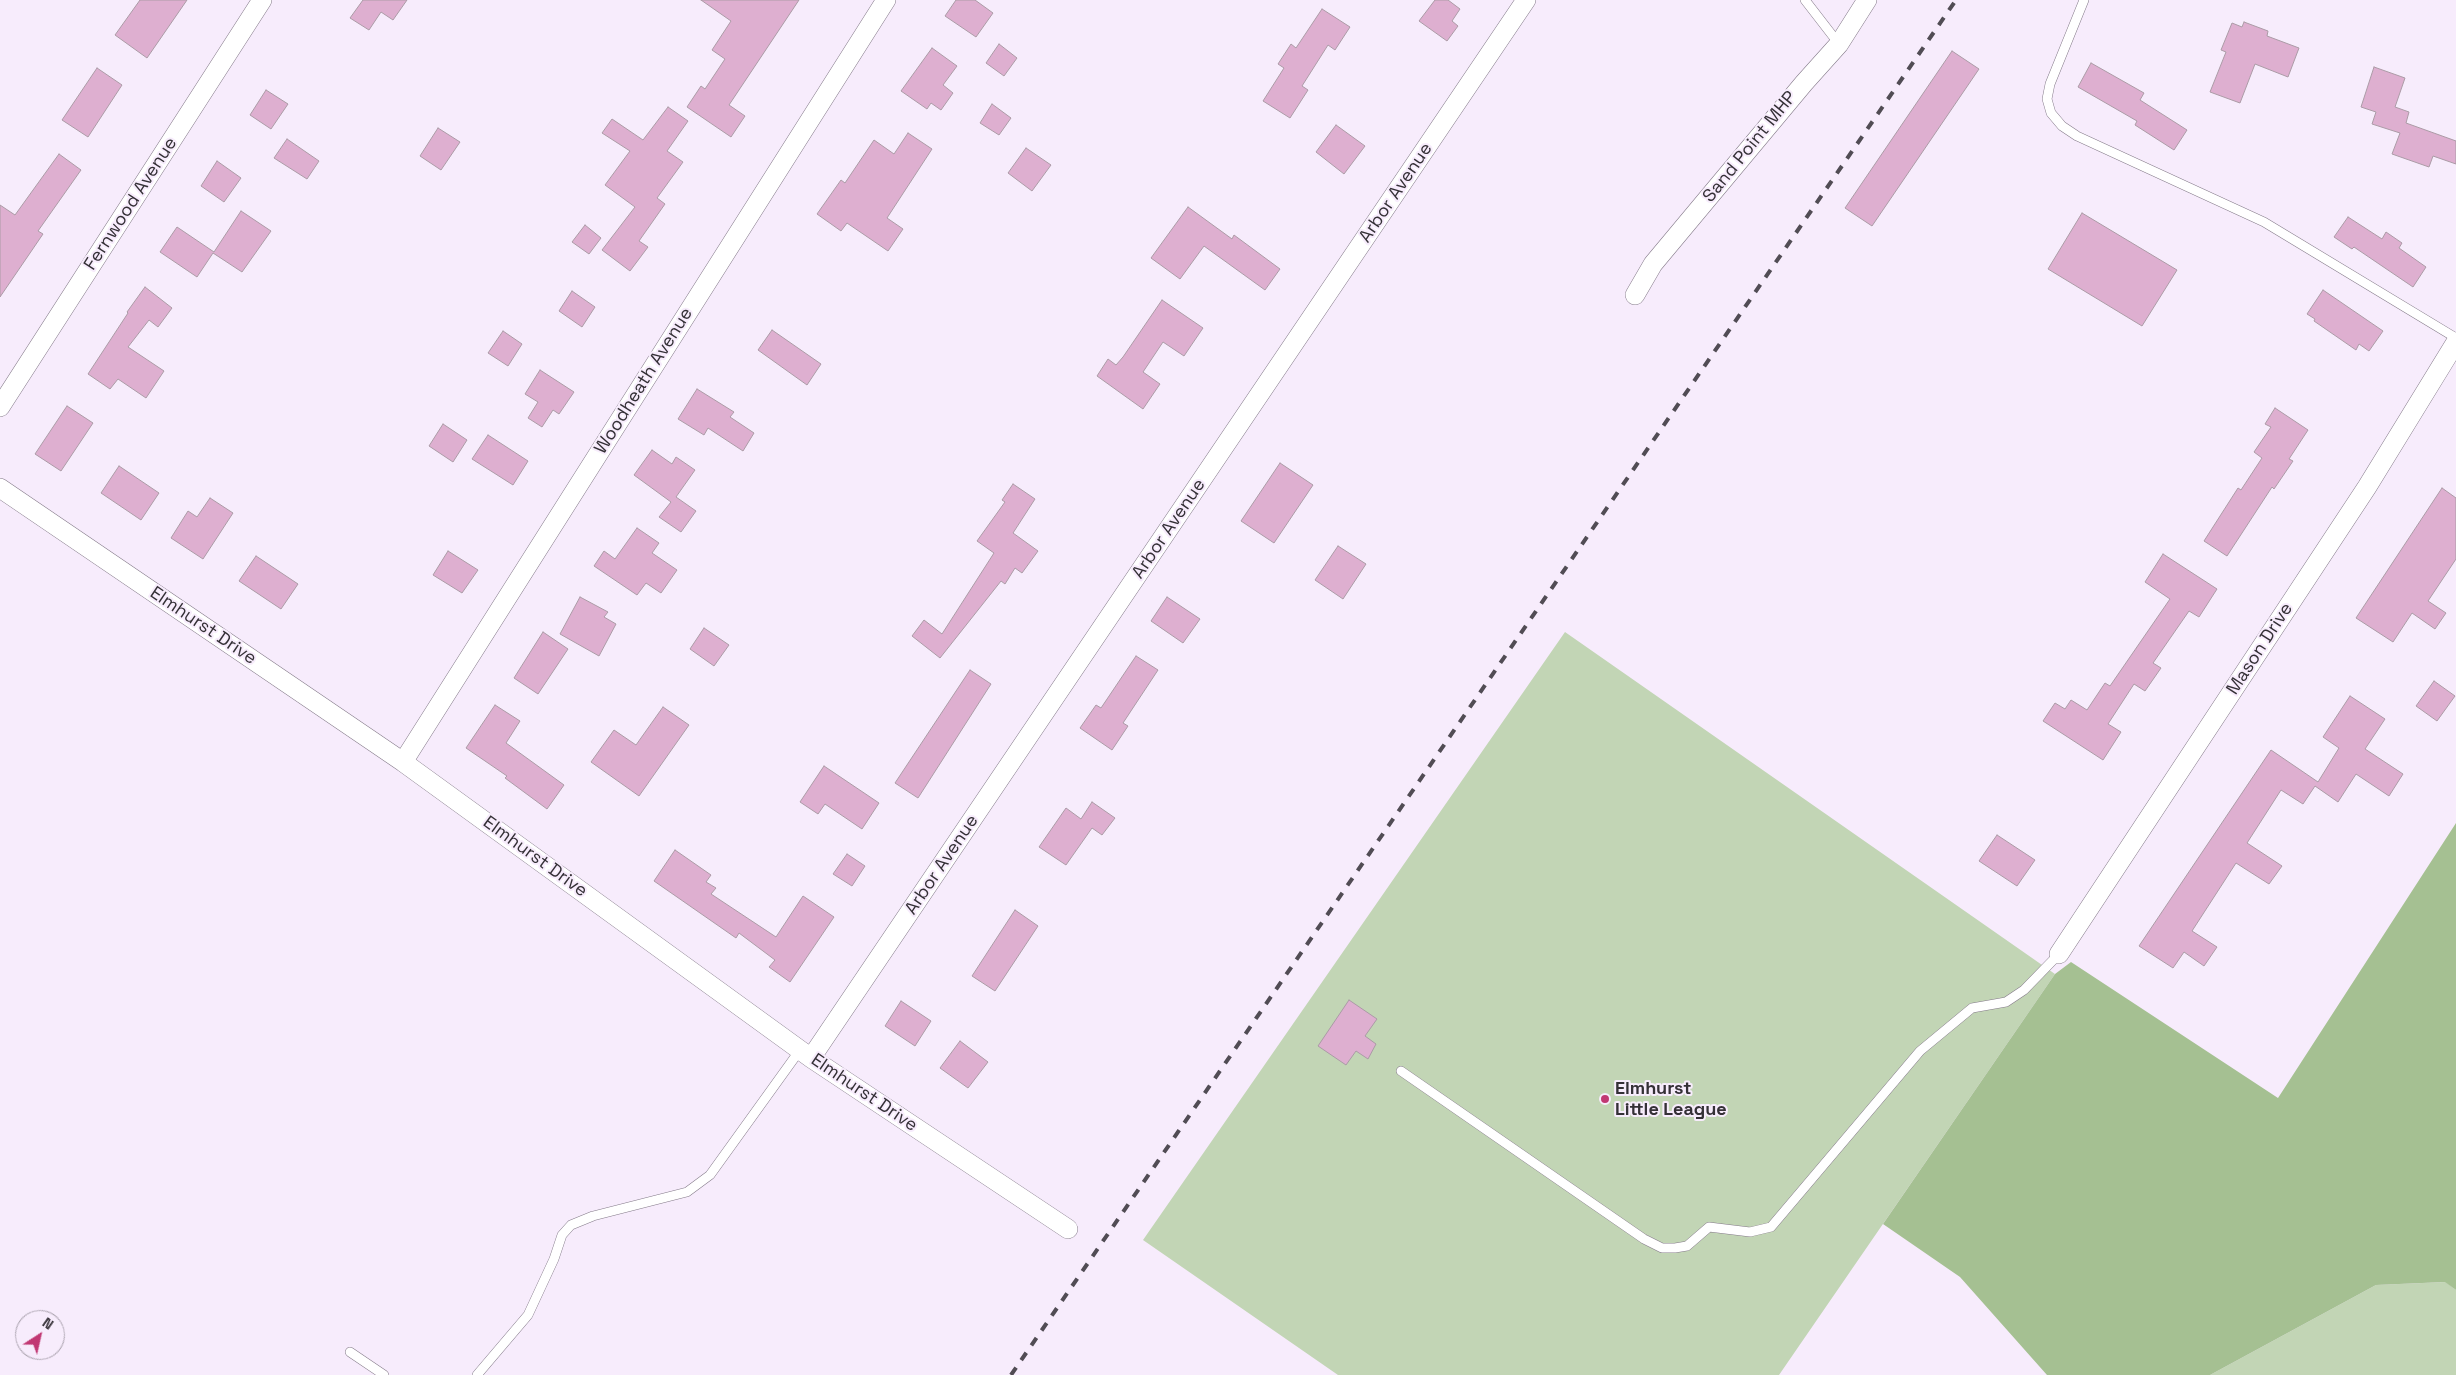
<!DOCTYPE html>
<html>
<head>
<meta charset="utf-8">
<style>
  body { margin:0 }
  #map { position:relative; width:2456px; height:1375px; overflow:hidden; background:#f7ecfc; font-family:"Space Grotesk",sans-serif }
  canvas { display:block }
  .north { position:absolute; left:15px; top:1310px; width:50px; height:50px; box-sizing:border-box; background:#f7ecfc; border:1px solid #a9a1ad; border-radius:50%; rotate:35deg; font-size:14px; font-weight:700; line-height:20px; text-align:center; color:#343036 }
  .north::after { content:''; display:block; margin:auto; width:18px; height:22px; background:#c13873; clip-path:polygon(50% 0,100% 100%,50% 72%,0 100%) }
</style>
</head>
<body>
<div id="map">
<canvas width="2456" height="1375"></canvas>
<div class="north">N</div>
</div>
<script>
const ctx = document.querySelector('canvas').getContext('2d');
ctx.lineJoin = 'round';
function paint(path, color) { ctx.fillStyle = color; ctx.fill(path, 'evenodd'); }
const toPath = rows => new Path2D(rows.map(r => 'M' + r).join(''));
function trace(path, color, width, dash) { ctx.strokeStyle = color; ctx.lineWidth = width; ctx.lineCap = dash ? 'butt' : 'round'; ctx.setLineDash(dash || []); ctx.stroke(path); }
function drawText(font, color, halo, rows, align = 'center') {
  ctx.font = font + ' "Space Grotesk",sans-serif'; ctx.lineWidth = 4; ctx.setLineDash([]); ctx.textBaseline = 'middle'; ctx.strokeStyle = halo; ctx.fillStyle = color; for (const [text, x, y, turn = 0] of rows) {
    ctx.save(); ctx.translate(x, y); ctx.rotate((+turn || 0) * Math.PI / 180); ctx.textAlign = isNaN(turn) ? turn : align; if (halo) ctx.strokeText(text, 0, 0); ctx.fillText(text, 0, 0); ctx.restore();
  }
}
paint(toPath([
  [1565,632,2055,974,1779,1375,1338,1375,1143,1240],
  [2446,1282,2456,1290,2456,1375,2210,1375,2376,1285]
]), '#c2d5b5');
paint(toPath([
  [2456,823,2456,1290,2445,1282,2376,1285,2210,1375,2047,1375,1960,1277,1883,1224,2055,974,2071,962,2278,1098]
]), '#a5c092');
const building = toPath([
  [140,0,187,0,147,58,115,35,140,0],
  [363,0,407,0,393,20,381,12,369,30,350,18,363,0],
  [701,0,799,0,729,105,745,116,731,137,687,107,701,86,705,89,725,59,712,50,731,21,701,0],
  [956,0,975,0,993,13,976,37,945,16,956,0],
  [1435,0,1448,0,1460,9,1452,21,1458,26,1447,41,1419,21,1435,0],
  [1322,9,1350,27,1335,50,1328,45,1302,86,1308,90,1290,118,1263,101,1284,68,1278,64,1291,44,1296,48,1322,9],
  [2244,22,2268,31,2267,36,2299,48,2288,77,2255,64,2240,103,2210,92,2226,52,2221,50,2232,23,2242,27,2244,22],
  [999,44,1017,58,1004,76,986,63,999,44],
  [932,48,957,66,943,85,953,93,941,110,931,103,927,109,901,91,932,48],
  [1952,51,1979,69,1872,226,1845,208,1952,51],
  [2091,63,2144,93,2140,100,2187,130,2174,150,2135,125,2137,121,2078,87,2091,63],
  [2374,67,2405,78,2395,107,2409,112,2406,123,2456,141,2456,164,2433,156,2429,167,2392,154,2400,133,2372,124,2376,112,2361,107,2374,67],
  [97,68,122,85,88,137,62,120,97,68],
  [266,90,288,104,271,129,250,115,266,90],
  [992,104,1011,118,999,135,980,123,992,104],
  [668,107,688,121,667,151,683,162,657,198,665,204,639,241,648,247,630,271,602,250,635,207,605,185,630,151,602,133,612,119,643,140,668,107],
  [1336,125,1365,146,1344,174,1316,152,1336,125],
  [438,128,460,142,441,170,420,156,438,128],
  [908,133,932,149,887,218,903,229,888,251,847,223,841,231,817,214,841,180,845,183,874,140,894,154,908,133],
  [287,139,319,161,307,179,274,158,287,139],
  [1026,148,1051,165,1032,191,1008,173,1026,148],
  [59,154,81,170,38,231,43,234,0,297,0,205,15,215,59,154],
  [217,161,241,178,224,202,201,186,217,161],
  [1188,207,1232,239,1234,235,1280,269,1265,290,1204,246,1180,279,1151,258,1188,207],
  [241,211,271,231,242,272,213,253,197,277,160,252,177,227,214,252,241,211],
  [2082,213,2177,270,2142,326,2048,269,2082,213],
  [2348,217,2382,239,2386,232,2402,243,2399,248,2426,267,2413,287,2354,247,2352,249,2334,237,2348,217],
  [585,225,601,238,589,254,572,242,585,225],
  [145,287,172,308,158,327,149,320,128,347,164,371,146,398,118,379,110,389,88,374,128,313,127,312,145,287],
  [2323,290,2383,331,2369,351,2359,344,2356,350,2314,321,2315,319,2307,314,2323,290],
  [572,291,595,307,582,327,559,311,572,291],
  [1162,300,1203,328,1184,356,1163,342,1143,372,1160,384,1143,409,1097,376,1108,359,1116,365,1123,357,1162,300],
  [772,330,821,364,807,385,758,350,772,330],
  [503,331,522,344,508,366,488,353,503,331],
  [540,370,574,392,559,414,553,410,542,427,528,418,538,402,525,394,540,370],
  [697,389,734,412,730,417,754,433,743,451,708,428,704,435,678,419,697,389],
  [67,406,93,423,61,471,35,454,67,406],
  [2275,408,2308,430,2289,459,2293,461,2274,489,2272,487,2227,556,2204,541,2238,488,2241,490,2262,458,2254,452,2271,427,2265,424,2275,408],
  [443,424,467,440,453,462,429,446,443,424],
  [488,435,528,461,513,485,472,459,488,435],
  [652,450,672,464,676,457,695,470,676,497,696,511,681,532,659,517,671,502,634,475,652,450],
  [1280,463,1313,485,1274,543,1241,521,1280,463],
  [119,466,159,493,141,520,101,493,119,466],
  [1013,484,1035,499,1013,533,1038,551,1022,573,1015,568,1005,584,1001,581,940,658,912,636,924,620,942,634,994,553,977,541,1005,502,1002,500,1013,484],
  [2442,488,2456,498,2456,559,2428,601,2446,613,2435,629,2412,613,2393,642,2356,618,2442,488],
  [210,498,233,513,203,559,171,538,188,511,197,517,210,498],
  [637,528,659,543,652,553,677,570,661,593,646,583,637,595,594,566,604,551,615,559,637,528],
  [1338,546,1366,564,1343,599,1315,580,1338,546],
  [448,551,478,570,462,593,433,575,448,551],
  [2163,554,2217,589,2199,617,2189,611,2153,663,2161,668,2145,691,2134,684,2108,724,2121,732,2103,760,2043,721,2055,703,2065,709,2071,700,2087,710,2105,683,2110,686,2170,599,2145,582,2163,554],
  [256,556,298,584,281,609,239,581,256,556],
  [580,597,608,612,604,617,616,624,599,656,560,634,580,597],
  [1167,597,1200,619,1183,643,1151,621,1167,597],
  [704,628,729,645,714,666,690,649,704,628],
  [543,632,568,649,538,694,514,678,543,632],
  [1136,656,1158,670,1123,723,1128,726,1112,750,1080,728,1096,705,1101,708,1136,656],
  [970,670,991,684,918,798,895,783,970,670],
  [2434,681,2455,696,2437,721,2416,706,2434,681],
  [2350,696,2385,719,2365,749,2403,774,2389,796,2356,774,2338,802,2315,786,2303,804,2281,790,2247,843,2282,866,2269,884,2236,863,2192,931,2217,947,2204,966,2184,952,2173,968,2139,946,2271,750,2318,782,2339,748,2323,737,2350,696],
  [495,705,520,721,506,743,564,785,547,809,505,778,507,776,466,748,495,705],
  [663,707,689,725,639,796,591,762,614,730,636,745,663,707],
  [824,766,879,803,862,829,825,804,818,814,800,802,824,766],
  [1092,802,1115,818,1102,835,1092,828,1066,865,1039,847,1066,808,1081,819,1092,802],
  [1997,835,2035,860,2017,886,1979,861,1997,835],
  [675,850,711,875,706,882,716,888,711,894,776,937,803,896,834,917,790,982,769,967,775,960,739,933,736,938,654,881,675,850],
  [847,854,865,866,852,886,833,874,847,854],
  [1015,910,1038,926,995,991,972,976,1015,910],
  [1349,1000,1377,1019,1365,1036,1376,1044,1368,1059,1356,1051,1346,1065,1318,1046,1349,1000],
  [901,1001,931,1021,915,1046,885,1026,901,1001],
  [960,1041,988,1062,968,1088,940,1068,960,1041]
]);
paint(building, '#deafd0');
trace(building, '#ab9ba6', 1);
const lane = toPath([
  [1805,0,1839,44],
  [2084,0,2050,84,2047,99,2051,113,2062,126,2077,136,2264,222,2456,338],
  [1401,1071,1644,1239,1662,1248,1675,1248,1687,1246,1709,1227,1750,1232,1771,1227,1920,1051,1972,1008,2006,1002,2024,990,2059,954],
  [350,1352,384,1375],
  [477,1375,528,1315,554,1259,562,1235,571,1225,593,1216,687,1192,710,1175,800,1050]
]);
const street = toPath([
  [1635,295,1653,264,1804,83,1839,44,1867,0],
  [0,407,262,0],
  [0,488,403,762,811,1058,1068,1229],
  [403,762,886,0],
  [2059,954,2367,487,2456,342],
  [811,1058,1526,0]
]);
trace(lane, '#847a89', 10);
trace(street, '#847a89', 20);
trace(lane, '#fff', 9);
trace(street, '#fff', 19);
trace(toPath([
  [1011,1375,1956,0]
]), '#514c54', 4, [9, 9]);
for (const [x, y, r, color] of [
  [1605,1099,5,"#c13873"]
]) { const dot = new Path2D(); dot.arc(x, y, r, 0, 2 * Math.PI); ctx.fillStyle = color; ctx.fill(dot); trace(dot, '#f7ecfc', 2); }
drawText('18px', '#343036', '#f7ecfc', [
  ["Sand Point MHP",1750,147,-51],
  ["Arbor Avenue",1396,193,-56],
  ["Fernwood Avenue",131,204,-57],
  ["Woodheath Avenue",644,381,-58],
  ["Arbor Avenue",1169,529,-56],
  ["Elmhurst Drive",203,626,34],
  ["Mason Drive",2260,649,-57],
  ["Elmhurst Drive",535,857,36],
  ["Arbor Avenue",942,865,-56],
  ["Elmhurst Drive",864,1093,34]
]);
drawText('bold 18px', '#343036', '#f7ecfc', [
  ["Elmhurst",1615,1089],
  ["Little League",1615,1110]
], 'left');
</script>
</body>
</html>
